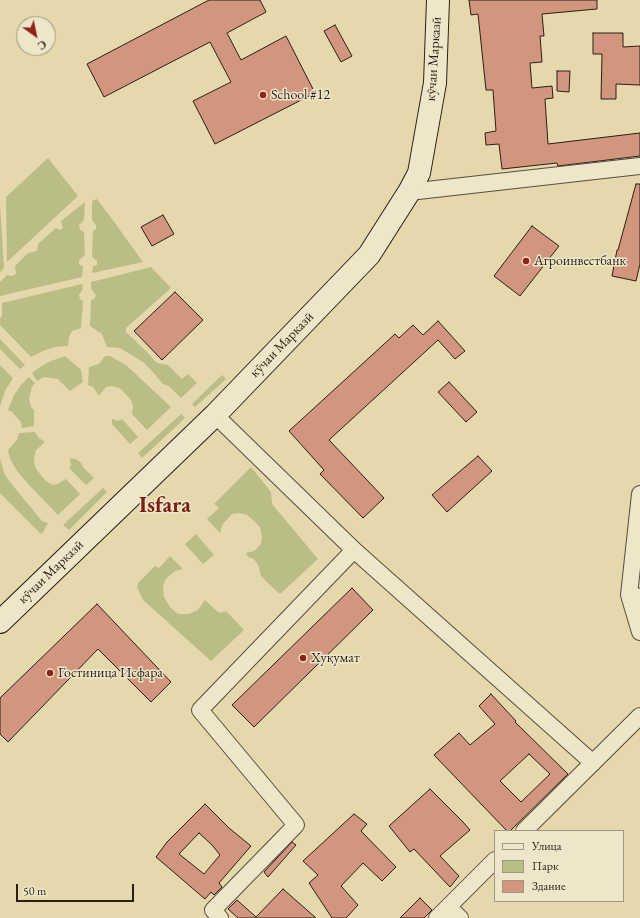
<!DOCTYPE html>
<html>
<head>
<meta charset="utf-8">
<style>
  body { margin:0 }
  #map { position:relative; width:640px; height:918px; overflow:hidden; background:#e5d8ac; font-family:"EB Garamond",serif }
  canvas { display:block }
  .legend { position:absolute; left:494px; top:830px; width:130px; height:72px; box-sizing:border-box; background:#eee6c9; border:1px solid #a09681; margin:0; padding:5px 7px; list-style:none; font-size:12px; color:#2a1f16 }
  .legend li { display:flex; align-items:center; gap:8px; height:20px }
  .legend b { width:20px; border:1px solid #a09681 }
  .north { position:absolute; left:16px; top:16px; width:40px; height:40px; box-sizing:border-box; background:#eee6c9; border:1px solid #a09681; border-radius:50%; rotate:147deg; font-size:11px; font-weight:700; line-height:16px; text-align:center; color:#2a1f16 }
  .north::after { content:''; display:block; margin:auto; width:14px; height:18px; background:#8f2418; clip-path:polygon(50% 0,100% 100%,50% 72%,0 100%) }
  .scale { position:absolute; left:16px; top:884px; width:118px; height:18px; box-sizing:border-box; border:2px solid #2a1f16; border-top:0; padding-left:5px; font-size:12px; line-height:14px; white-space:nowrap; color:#2a1f16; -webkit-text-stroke:3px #eee6c9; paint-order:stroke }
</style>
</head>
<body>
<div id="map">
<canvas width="640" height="918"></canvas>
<ul class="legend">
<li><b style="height:5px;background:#eee6c9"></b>Улица</li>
<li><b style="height:11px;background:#babd86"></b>Парк</li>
<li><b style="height:11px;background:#d2957e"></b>Здание</li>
</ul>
<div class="north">С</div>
<div class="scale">50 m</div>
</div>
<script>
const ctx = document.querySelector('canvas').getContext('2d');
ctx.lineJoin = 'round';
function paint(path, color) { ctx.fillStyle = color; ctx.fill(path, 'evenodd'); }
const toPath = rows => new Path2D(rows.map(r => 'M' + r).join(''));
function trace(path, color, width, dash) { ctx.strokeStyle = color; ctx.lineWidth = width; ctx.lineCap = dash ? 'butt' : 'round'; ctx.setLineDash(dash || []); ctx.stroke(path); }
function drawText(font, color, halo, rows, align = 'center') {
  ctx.font = font + ' "EB Garamond",serif'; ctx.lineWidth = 3; ctx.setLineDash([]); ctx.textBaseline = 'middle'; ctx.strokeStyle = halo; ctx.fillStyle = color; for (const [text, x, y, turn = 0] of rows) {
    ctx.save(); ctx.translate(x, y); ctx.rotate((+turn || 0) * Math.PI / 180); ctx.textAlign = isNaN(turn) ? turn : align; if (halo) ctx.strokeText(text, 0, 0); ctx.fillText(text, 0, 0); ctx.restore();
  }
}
paint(toPath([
  [48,158,78,196,7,262,6,197],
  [97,199,112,219,143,262,92,273,93,266,97,265,97,261,92,257,93,231,96,229,96,225,92,220,92,201],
  [85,202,84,220,79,225,80,230,84,232,85,255,79,260,79,264,83,267,82,277,0,296,0,282,7,275,12,276,16,274,15,266,28,253,37,251,38,244,56,228,60,230,63,228,61,221],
  [0,204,4,268,0,272],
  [151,267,171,288,126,328,126,332,146,351,157,363,168,365,182,379,188,374,197,383,181,398,169,386,163,384,151,370,143,362,120,348,107,347,102,334,90,326,91,300,94,299,96,296,94,292,91,289,91,282],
  [82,284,83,289,79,295,80,299,83,301,81,328,72,331,69,337,68,346,55,347,43,351,31,357,0,325,0,319,2,315,2,303],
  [0,339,25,365,20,369,0,349],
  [65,356,81,370,83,382,70,391,58,379,44,377,37,381,32,373,40,367,51,361],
  [105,356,110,356,126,365,171,407,147,430,132,414,133,406,131,400,121,389,112,386,106,387,102,392,99,396,93,387,88,385,89,367,99,364],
  [0,365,13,378,5,391,0,407],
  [222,375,226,379,195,407,192,404],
  [29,377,35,383,32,387,29,399,31,407,34,410,34,426,22,428,21,422,12,412,8,410,14,395,21,385],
  [181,414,185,418,142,458,138,453],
  [112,419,118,421,122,419,138,437,130,444,112,424],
  [35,432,39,438,45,442,36,450,34,458,35,467,40,474,46,481,53,485,58,484,66,479,80,494,58,515,30,486,17,471,10,459,8,450,17,440,19,433],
  [70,458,76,459,81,463,83,467,94,478,86,485,69,468,71,466],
  [0,459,5,475,14,487,42,521,48,523,44,531,41,534,0,493],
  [251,467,271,492,272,504,318,559,280,594,273,588,261,576,259,567,254,559,248,557,246,553,254,551,261,544,262,537,260,527,254,521,247,515,239,513,232,514,222,525,220,533,207,519,219,508,214,504],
  [103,488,107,492,69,530,63,525],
  [196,534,214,555,203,564,185,544],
  [170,556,183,569,175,571,170,575,165,580,163,587,164,597,170,607,178,614,189,614,198,610,205,600,219,613,226,611,244,630,211,661,143,600,137,587,138,583,155,566,159,568]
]), '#babd86');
const building = toPath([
  [209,0,260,0,266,12,227,33,241,60,286,36,315,93,215,144,193,101,231,82,210,42,104,97,87,64,209,0],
  [469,0,597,0,597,9,542,14,544,36,540,36,542,62,530,63,532,88,552,86,553,98,545,99,548,144,640,133,640,156,558,166,557,163,502,169,499,144,486,145,485,133,496,131,493,90,486,90,478,14,471,15,469,0],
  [335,25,352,56,341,62,324,31,335,25],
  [593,33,623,33,623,47,640,46,640,85,616,84,616,99,601,99,602,54,593,54,593,33],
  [557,71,570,71,569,92,557,91,557,71],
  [636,184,640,184,640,264,636,281,612,276,617,250,618,250,636,184],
  [163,215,174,234,152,246,141,227,163,215],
  [532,226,559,246,520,296,494,276,532,226],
  [175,292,203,320,162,360,134,331,175,292],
  [438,321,465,351,455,359,438,340,329,440,384,498,363,518,320,474,324,470,289,431,395,334,399,338,413,325,423,335,438,321],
  [449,382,477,412,466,422,438,392,449,382],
  [478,456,492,471,447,512,432,495,478,456],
  [352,588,373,610,254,727,232,705,352,588],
  [97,604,171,682,151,702,98,649,8,742,0,734,0,698,97,604],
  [491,694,516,721,515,722,568,774,510,831,507,831,434,755,459,733,470,745,495,724,479,706,491,694],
  [529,754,550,774,521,802,500,781,529,754],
  [430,789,463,822,470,830,440,856,459,876,450,887,414,849,410,852,389,826,430,789],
  [205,804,229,828,251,846,219,883,222,887,214,895,211,892,205,899,156,857,167,842,205,804],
  [199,833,212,845,220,855,204,874,179,854,199,833],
  [354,814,367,824,361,831,396,867,382,881,363,863,341,886,358,905,346,918,332,918,309,883,318,875,303,861,354,814],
  [292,842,296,845,268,877,264,872,292,842],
  [283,889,316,918,238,918,228,909,237,900,256,917,283,889],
  [420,898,432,910,424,918,400,918,420,898]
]);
paint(building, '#d2957e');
trace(building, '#2a1f16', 1);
const street = toPath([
  [409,192,640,166],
  [215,415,354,550,200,710,296,825,213,910,220,918],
  [354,550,593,763],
  [629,595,640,494],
  [640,597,629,595,640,632],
  [524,831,640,716],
  [448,907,460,918],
  [437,918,495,860]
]);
const secondary = toPath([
  [0,622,215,415,369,255,409,192,419,173,435,83,438,0]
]);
trace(street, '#594d3c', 18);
trace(secondary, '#2a1f16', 24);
trace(street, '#eee6c9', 16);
trace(secondary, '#eee6c9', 22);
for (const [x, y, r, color] of [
  [263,95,4,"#8f2418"],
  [526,261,4,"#8f2418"],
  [303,658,4,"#8f2418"],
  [50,673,4,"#8f2418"]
]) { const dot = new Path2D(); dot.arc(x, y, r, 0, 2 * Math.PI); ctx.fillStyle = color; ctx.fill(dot); trace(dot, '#eee6c9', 1.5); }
drawText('14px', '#2a1f16', '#eee6c9', [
  ["кӯчаи Марказӣ",434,59,-86],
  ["кӯчаи Марказӣ",282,345,-46],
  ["кӯчаи Марказӣ",51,572,-44]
]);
drawText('14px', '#2a1f16', '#eee6c9', [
  ["School #12",271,95],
  ["Агроинвестбанк",534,261],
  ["Хуқумат",311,658],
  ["Гостиница Исфара",58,673]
], 'left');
drawText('bold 22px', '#7a1f14', '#eee6c9', [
  ["Isfara",165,506]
]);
</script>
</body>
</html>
